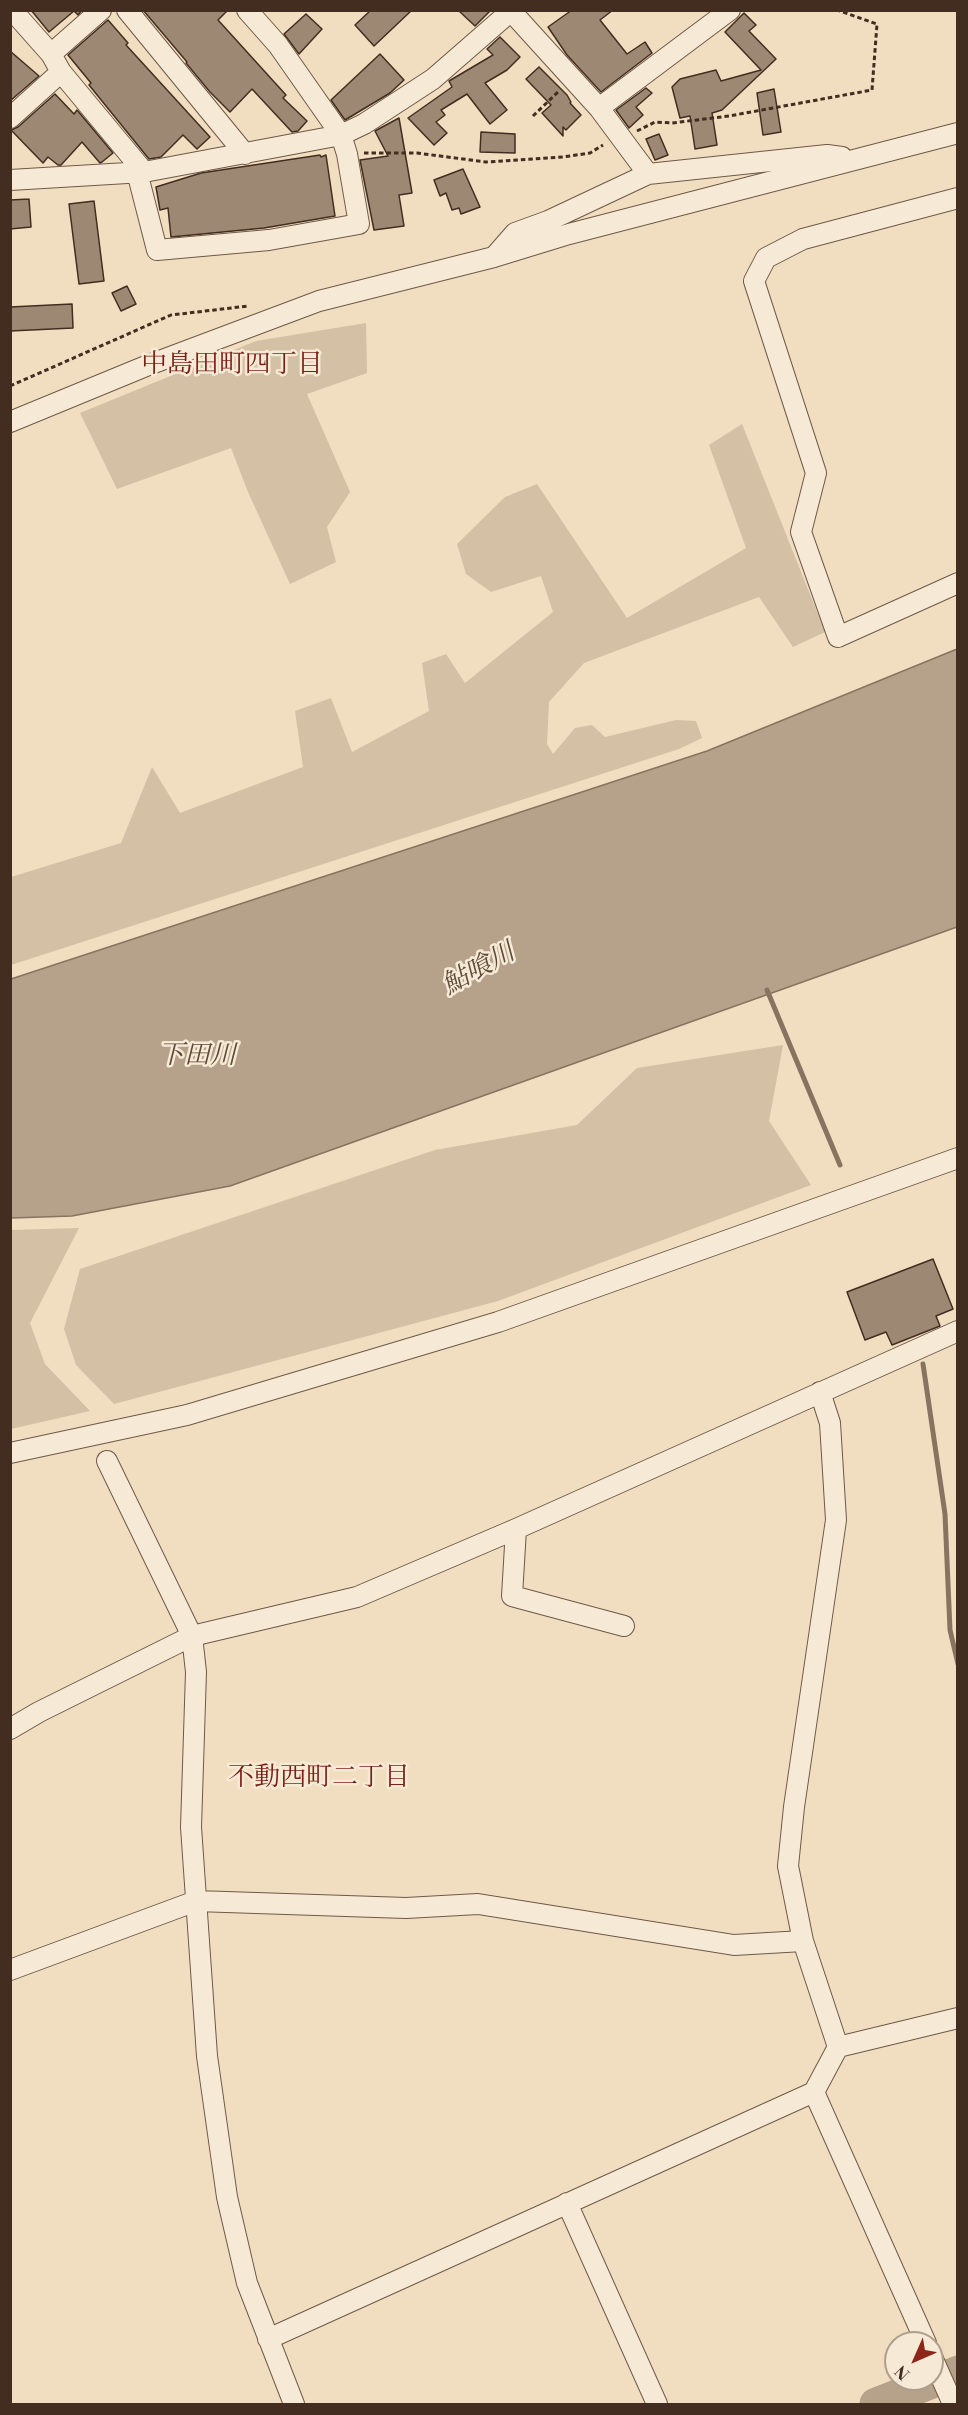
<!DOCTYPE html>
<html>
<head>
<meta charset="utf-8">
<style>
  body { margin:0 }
  #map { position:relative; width:968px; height:2415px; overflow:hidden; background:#f1dec0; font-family:"Libre Bodoni",serif }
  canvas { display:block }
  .frame { position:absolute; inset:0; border:12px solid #422d20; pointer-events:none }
  .north { position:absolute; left:884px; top:2331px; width:60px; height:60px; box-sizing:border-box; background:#f6ead6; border:2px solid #ae9e8d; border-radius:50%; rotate:225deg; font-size:16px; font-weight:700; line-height:24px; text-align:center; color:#422d20 }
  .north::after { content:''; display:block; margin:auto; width:21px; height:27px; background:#8f2418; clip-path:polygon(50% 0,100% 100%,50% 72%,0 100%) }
</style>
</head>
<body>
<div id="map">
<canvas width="968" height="2415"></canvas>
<div class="frame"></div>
<div class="north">N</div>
</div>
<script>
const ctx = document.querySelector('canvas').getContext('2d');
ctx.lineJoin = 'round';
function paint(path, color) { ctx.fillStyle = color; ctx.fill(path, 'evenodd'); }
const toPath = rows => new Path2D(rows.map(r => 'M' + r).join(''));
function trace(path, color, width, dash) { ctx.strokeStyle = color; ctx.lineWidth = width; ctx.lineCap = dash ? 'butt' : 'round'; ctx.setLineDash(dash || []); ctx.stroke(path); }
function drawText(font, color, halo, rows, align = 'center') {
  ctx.font = font + ' "Libre Bodoni","Noto Serif JP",serif'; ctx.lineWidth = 5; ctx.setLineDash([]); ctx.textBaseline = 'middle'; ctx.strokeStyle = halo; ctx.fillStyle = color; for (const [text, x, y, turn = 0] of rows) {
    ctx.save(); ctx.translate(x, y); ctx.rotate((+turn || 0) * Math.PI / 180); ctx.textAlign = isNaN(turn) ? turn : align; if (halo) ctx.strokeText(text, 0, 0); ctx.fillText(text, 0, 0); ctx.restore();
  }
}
paint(toPath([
  [366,323,367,373,307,394,350,492,327,527,336,562,290,584,248,492,231,448,117,489,80,413,256,341],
  [742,424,825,632,793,647,759,597,584,663,549,702,547,744,553,754,575,728,592,725,605,737,676,720,696,721,702,738,679,749,11,965,11,877,121,843,152,767,180,813,303,767,295,711,331,698,352,752,429,711,422,663,446,654,465,683,553,612,541,576,491,592,466,574,457,544,505,497,537,484,627,618,746,548,709,445],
  [783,1045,769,1121,811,1185,498,1301,114,1404,76,1365,64,1329,80,1269,435,1150,577,1125,637,1068],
  [79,1228,30,1323,45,1364,90,1411,11,1429,11,1230]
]), '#d3c0a5');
const water = toPath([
  [957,649,957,927,230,1186,72,1216,11,1218,11,979,707,751,957,649]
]);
paint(water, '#b6a28a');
trace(water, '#887360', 1.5);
trace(toPath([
  [767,990,840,1165],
  [923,1364,945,1514,950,1630,958,1664]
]), '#887360', 5);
trace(toPath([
  [876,2404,958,2372]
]), '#b6a28a', 33);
const building = toPath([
  [31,10,82,10,78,15,74,11,49,32,31,10],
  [143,10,228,10,218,20,286,95,283,98,307,121,298,131,292,132,252,89,230,112,210,92,186,63,187,62,143,10],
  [371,10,412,10,374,46,355,25,371,10],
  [458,10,491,10,475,26,458,10],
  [572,10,613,10,600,20,627,54,645,42,652,53,601,92,567,55,548,27,572,10],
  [744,13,756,25,749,31,776,59,722,110,712,113,717,145,695,149,690,116,680,118,672,87,680,79,716,70,721,81,761,70,725,32,744,13],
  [306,14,322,29,299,54,284,34,306,14],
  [108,20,128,43,126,45,210,137,197,149,183,135,161,157,149,159,89,85,91,83,68,55,108,20],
  [500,37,520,57,507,70,485,83,507,110,490,124,467,94,441,110,445,115,436,122,447,133,434,145,408,118,452,87,449,81,493,55,487,49,500,37],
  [10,51,39,76,10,101,10,51],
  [380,54,404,80,390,93,345,120,331,100,380,54],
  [539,67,567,95,571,102,570,103,581,115,566,130,563,127,563,136,542,113,551,105,526,79,539,67],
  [646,88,652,93,636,107,643,115,629,128,616,110,646,88],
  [774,89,781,132,763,135,757,93,774,89],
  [55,94,74,114,77,110,113,153,102,162,100,163,82,142,61,165,58,165,48,157,43,163,11,130,18,127,55,94],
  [399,118,412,193,399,195,404,226,374,230,360,160,388,156,375,131,399,118],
  [481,132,515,134,515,153,480,152,481,132],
  [659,134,668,155,655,160,646,139,659,134],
  [320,155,321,157,326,155,335,216,264,228,171,237,168,208,160,210,156,187,201,173,320,155],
  [463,169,480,207,461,214,459,208,452,210,446,193,440,196,434,180,463,169],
  [29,199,31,227,10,229,10,200,29,199],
  [94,201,104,281,79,284,69,204,94,201],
  [127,286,136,304,121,311,112,293,127,286],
  [72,304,73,328,10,331,10,307,72,304],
  [933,1259,953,1309,936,1316,940,1326,892,1345,886,1332,865,1340,847,1292,933,1259]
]);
paint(building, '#9d8973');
trace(building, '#422d20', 1.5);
const minor = toPath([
  [12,10,51,54,101,10],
  [127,10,245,154],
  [51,54,61,72,144,172],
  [599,108,730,10],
  [10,118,61,72],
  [137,172,157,250,269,240,359,224,347,154,341,135,278,45,247,10],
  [648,174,827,155,842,157],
  [10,180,144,172,341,135,364,124,433,79,511,11],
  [958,198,803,239,766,258,754,281,816,473,801,532,838,637,958,583],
  [494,257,515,233,548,221,648,174,599,108,510,10],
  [10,422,146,366,319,301,494,257,569,234,958,133],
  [820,1392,830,1423,836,1520,794,1807,788,1866,803,1941,838,2047],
  [10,1453,187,1415,498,1322,958,1158],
  [107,1461,192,1636,196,1672,191,1827,207,2056,227,2197,247,2283,294,2404],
  [516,1529,512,1596,624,1626],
  [10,1729,39,1712,192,1636,357,1597,516,1529,958,1331],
  [10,1970,196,1901,406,1908,478,1904,734,1945,803,1941],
  [814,2092,926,2343],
  [567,2203,657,2404],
  [268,2339,814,2092,838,2047,958,2018],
  [932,2357,953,2404]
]);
trace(minor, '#6e5948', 22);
trace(toPath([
  [533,116,560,90],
  [637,131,655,122,672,123,729,116,872,90,877,24,837,10],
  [364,153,417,153,486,162,563,157,590,153,603,145],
  [10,386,171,315,248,306]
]), '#422d20', 3, [4.5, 3]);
trace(minor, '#f6ead6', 20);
drawText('26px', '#7a1f14', '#f6ead6', [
  ["中島田町四丁目",232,366],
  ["不動西町二丁目",319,1779]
]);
drawText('italic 26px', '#5f4a3a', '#f6ead6', [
  ["鮎喰川",479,970,-29],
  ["下田川",197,1057]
]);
</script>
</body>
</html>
